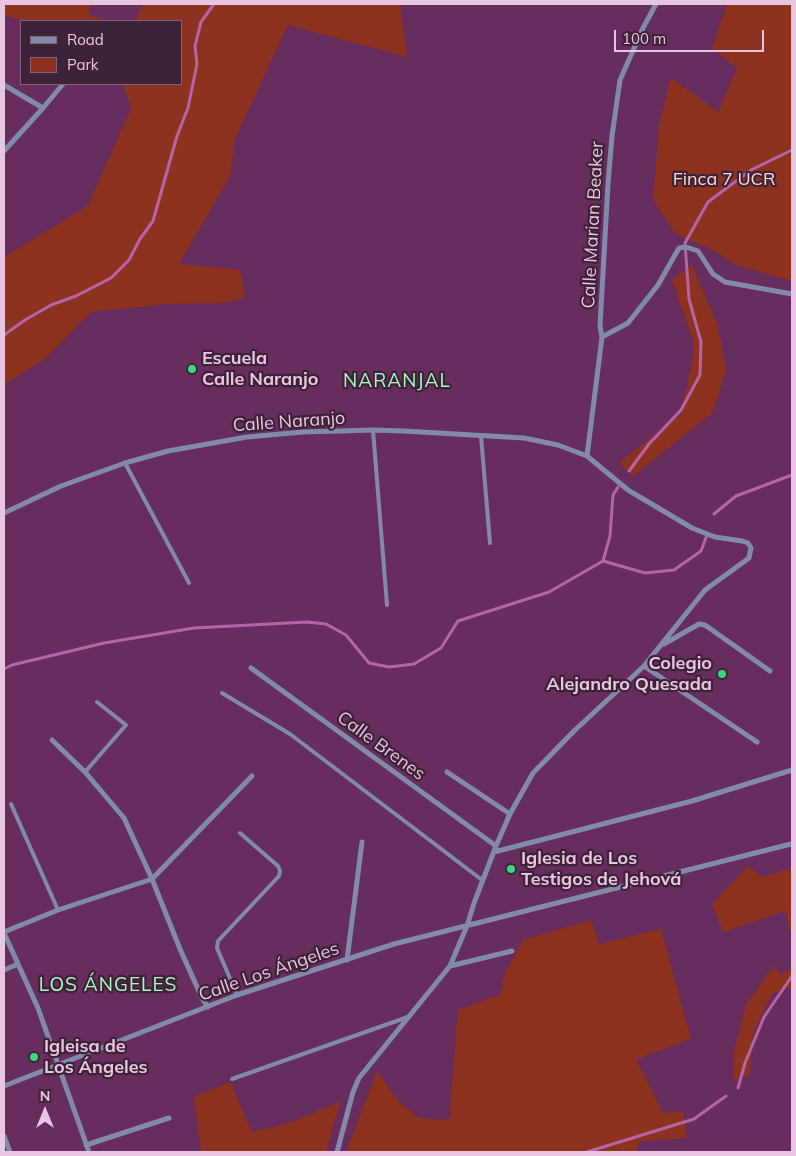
<!DOCTYPE html>
<html>
<head>
<meta charset="utf-8">
<style>
  body { margin:0 }
  #map { position:relative; width:796px; height:1156px; overflow:hidden; background:#672d5e; font-family:Mulish,sans-serif }
  canvas { display:block }
  .frame { position:absolute; inset:0; border:5px solid #e8c5e0; pointer-events:none }
  .legend { position:absolute; left:20px; top:20px; width:162px; height:65px; box-sizing:border-box; background:#3d2238; border:1px solid #81637b; margin:0; padding:6px 9px; list-style:none; font-size:15px; color:#e8c5e0 }
  .legend li { display:flex; align-items:center; gap:10px; height:25px }
  .legend b { width:25px; border:1px solid #81637b }
  .north { position:absolute; left:20px; top:1086px; width:50px; height:50px; -webkit-text-stroke:4px #3d2238; paint-order:stroke; rotate:0deg; font-size:14px; font-weight:700; line-height:20px; text-align:center; color:#e8c5e0 }
  .north::after { content:''; display:block; margin:auto; width:18px; height:22px; background:#e8c5e0; clip-path:polygon(50% 0,100% 100%,50% 72%,0 100%) }
  .scale { position:absolute; left:614px; top:30px; width:150px; height:22px; box-sizing:border-box; border:2px solid #e8c5e0; border-top:0; padding-left:6px; font-size:15px; line-height:18px; white-space:nowrap; color:#e8c5e0; -webkit-text-stroke:4px #3d2238; paint-order:stroke }
</style>
</head>
<body>
<div id="map">
<canvas width="796" height="1156"></canvas>
<div class="frame"></div>
<ul class="legend">
<li><b style="height:6px;background:#828aa9"></b>Road</li>
<li><b style="height:14px;background:#8d321e"></b>Park</li>
</ul>
<div class="north">N</div>
<div class="scale">100 m</div>
</div>
<script>
const ctx = document.querySelector('canvas').getContext('2d');
ctx.lineJoin = 'round';
function paint(path, color) { ctx.fillStyle = color; ctx.fill(path, 'evenodd'); }
const toPath = rows => new Path2D(rows.map(r => 'M' + r).join(''));
function trace(path, color, width, dash) { ctx.strokeStyle = color; ctx.lineWidth = width; ctx.lineCap = dash ? 'butt' : 'round'; ctx.setLineDash(dash || []); ctx.stroke(path); }
function drawText(font, color, halo, rows, align = 'center') {
  ctx.font = font + ' Mulish,sans-serif'; ctx.lineWidth = 4.5; ctx.setLineDash([]); ctx.textBaseline = 'middle'; ctx.strokeStyle = halo; ctx.fillStyle = color; for (const [text, x, y, turn = 0] of rows) {
    ctx.save(); ctx.translate(x, y); ctx.rotate((+turn || 0) * Math.PI / 180); ctx.textAlign = isNaN(turn) ? turn : align; if (halo) ctx.strokeText(text, 0, 0); ctx.fillText(text, 0, 0); ctx.restore();
  }
}
paint(toPath([
  [4,4,90,4,89,14,105,21,22,21,4,15],
  [143,4,400,4,407,57,288,25,235,139,230,176,179,264,240,270,245,298,224,303,167,304,91,312,46,358,4,385,4,257,88,206,131,108,123,84,181,84,181,21,135,21],
  [727,4,792,4,792,281,735,265,715,251,675,233,653,200,659,126,671,78,718,112,737,68,712,48],
  [692,265,718,326,726,371,713,412,633,476,619,463,681,414,692,363,694,343,672,280],
  [748,866,762,877,792,868,792,937,785,911,723,932,712,904],
  [591,920,599,944,661,929,691,1039,636,1059,663,1113,683,1111,687,1138,640,1141,636,1152,346,1152,377,1071,399,1102,419,1118,446,1120,451,1117,450,1108,458,1010,501,994,505,973,523,940],
  [773,966,782,975,792,968,792,987,773,993,753,1032,750,1074,734,1081,734,1050,746,1005],
  [230,1082,252,1132,292,1122,340,1102,326,1152,201,1152,194,1097]
]), '#8d321e');
trace(toPath([
  [4,335,25,320,51,305,76,296,111,278,129,260,140,239,153,221,177,136,188,108,197,64,195,46,201,22,214,4],
  [629,471,649,444,681,410,700,375,701,342,689,299,685,243,708,202,751,170,792,150],
  [714,514,736,496,792,475],
  [603,561,645,573,674,570,701,551,707,535],
  [4,669,12,665,104,643,194,628,307,622,326,624,346,635,369,663,389,667,414,664,441,648,458,621,549,592,603,561,610,536,613,495,618,487],
  [738,1088,745,1063,764,1017,792,976],
  [587,1152,694,1119,726,1096]
]), '#b464a7', 3);
trace(toPath([
  [373,430,387,605],
  [481,436,490,543],
  [125,463,189,583],
  [222,693,290,734,482,880],
  [85,772,126,725,97,702],
  [11,804,58,910],
  [237,995,217,948,218,941,279,876,280,871,278,866,240,833],
  [232,1079,408,1017]
]), '#828aa9', 4);
trace(toPath([
  [4,85,43,108],
  [4,151,43,108,63,84],
  [602,337,628,323,658,285,679,248,686,247,698,251,713,274,725,282,792,294],
  [587,456,602,337,600,326,608,184,612,136,620,80,643,28,656,4],
  [4,513,61,486,125,463,168,451,247,437,303,432,373,430,404,431,524,438,558,445,587,456,628,490,692,528,715,537,742,541,748,543,751,548,749,558,705,590,644,666,574,731,533,773,510,814,496,846,474,903,467,926,450,966,359,1078,353,1092,337,1152],
  [664,644,699,624,705,625,770,671],
  [644,666,757,742],
  [251,668,496,846],
  [52,740,85,772,124,818,152,879,180,949,202,998,208,1007],
  [447,772,510,814],
  [494,852,692,801,792,770],
  [4,932,58,910,152,879,252,776],
  [4,933,38,1008,89,1152],
  [347,960,362,842],
  [450,966,512,951],
  [4,970,18,964],
  [4,1086,237,995,394,944,791,844],
  [4,1136,10,1152],
  [86,1145,169,1118]
]), '#828aa9', 5);
for (const [x, y, r, color] of [
  [192,369,5,"#38d880"],
  [722,674,5,"#38d880"],
  [511,869,5,"#38d880"],
  [34,1057,5,"#38d880"]
]) { const dot = new Path2D(); dot.arc(x, y, r, 0, 2 * Math.PI); ctx.fillStyle = color; ctx.fill(dot); trace(dot, '#3d2238', 2); }
drawText('18px', '#fbd9d1', '#3d2238', [
  ["Finca 7 UCR",724,180]
]);
drawText('18px', '#e8c5e0', '#3d2238', [
  ["Calle Marian Beaker",593,225,-87],
  ["Calle Naranjo",289,422,-4],
  ["Calle Brenes",381,746,36],
  ["Calle Los Ángeles",269,972,-19]
]);
drawText('bold 18px', '#e8c5e0', '#3d2238', [
  ["Escuela",202,359],
  ["Calle Naranjo",202,380],
  ["Colegio",712,664,"right"],
  ["Alejandro Quesada",712,685,"right"],
  ["Iglesia de Los",521,859],
  ["Testigos de Jehová",521,880],
  ["Igleisa de",44,1047],
  ["Los Ángeles",44,1068]
], 'left');
ctx.letterSpacing = '1px';
drawText('19px', '#aef7c5', '#3d2238', [
  ["NARANJAL",397,381],
  ["LOS ÁNGELES",108,985]
]);
ctx.letterSpacing = '0px';
</script>
</body>
</html>
